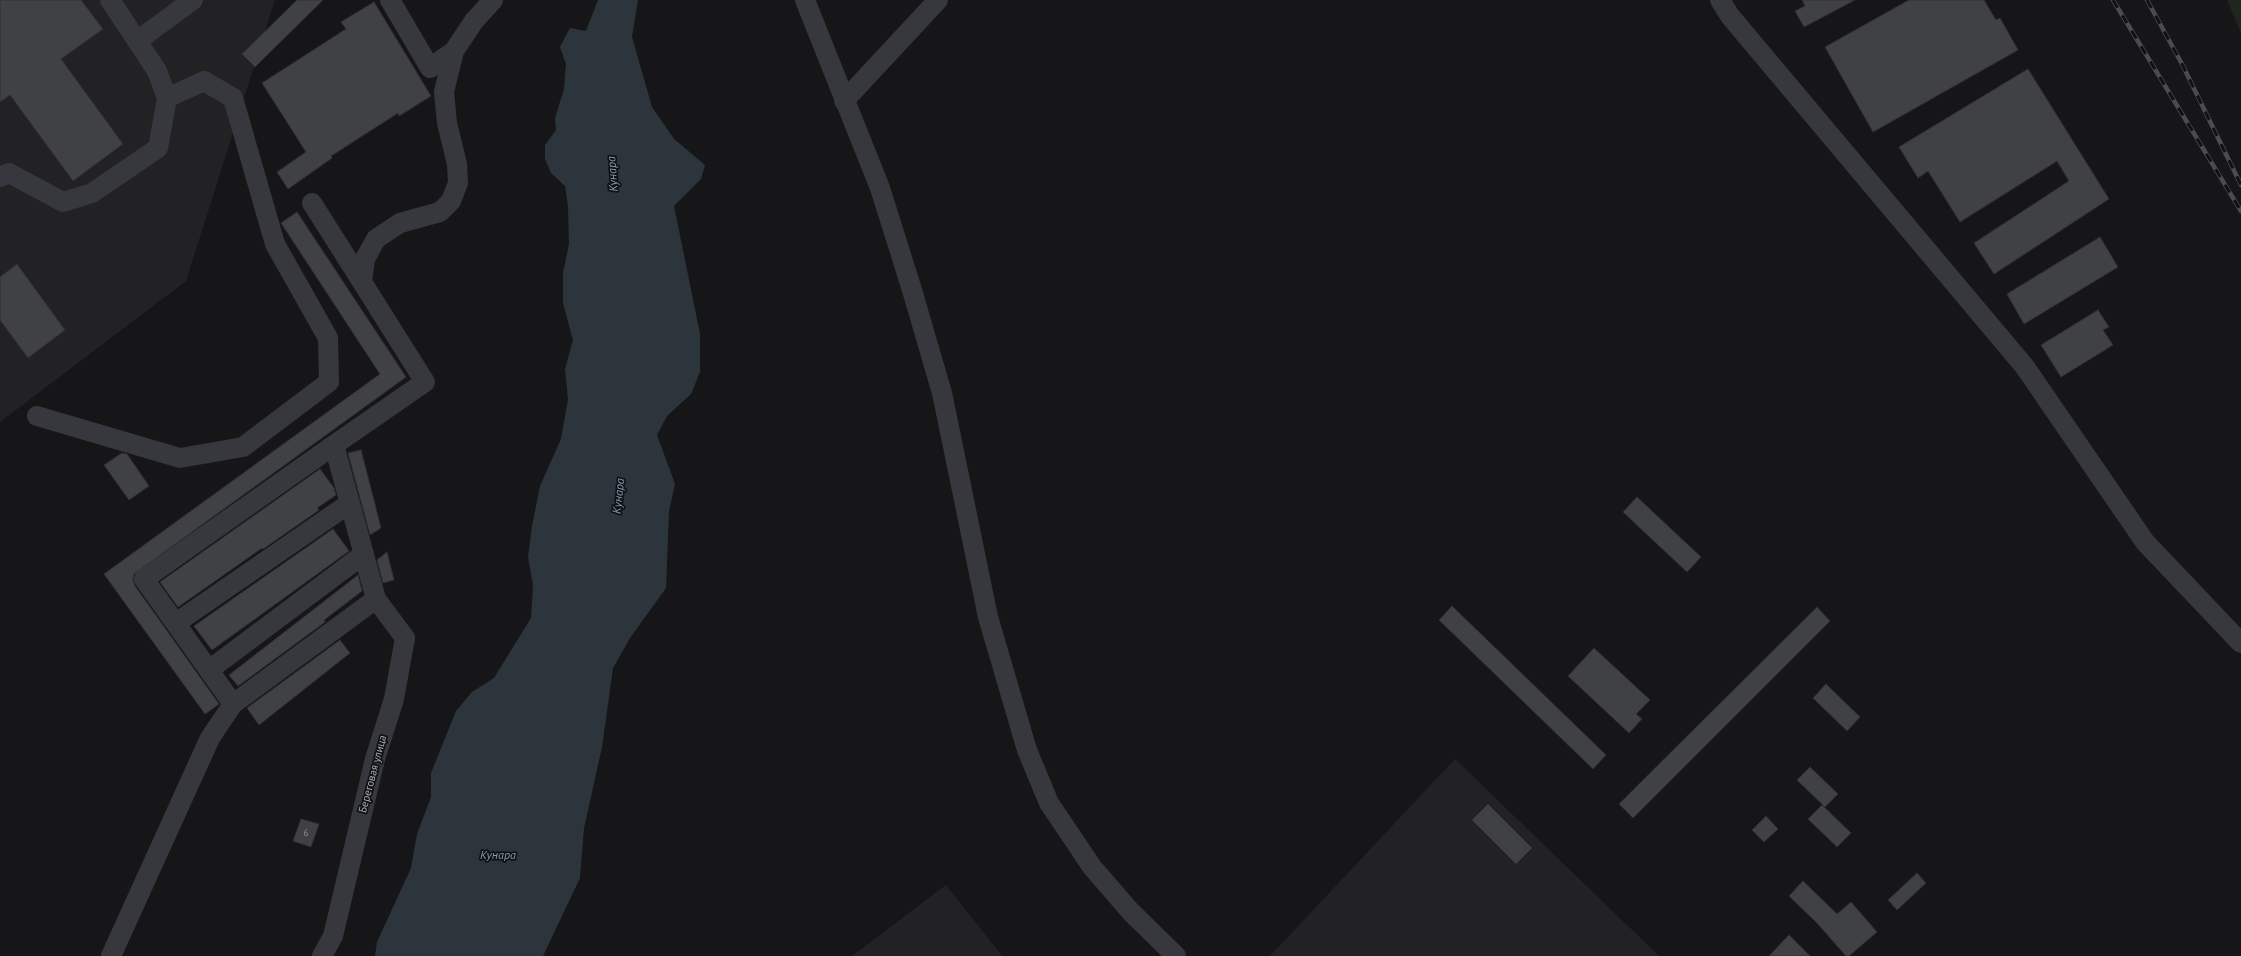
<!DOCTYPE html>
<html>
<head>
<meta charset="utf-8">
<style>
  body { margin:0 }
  canvas { display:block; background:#161618 }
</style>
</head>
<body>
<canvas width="2241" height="956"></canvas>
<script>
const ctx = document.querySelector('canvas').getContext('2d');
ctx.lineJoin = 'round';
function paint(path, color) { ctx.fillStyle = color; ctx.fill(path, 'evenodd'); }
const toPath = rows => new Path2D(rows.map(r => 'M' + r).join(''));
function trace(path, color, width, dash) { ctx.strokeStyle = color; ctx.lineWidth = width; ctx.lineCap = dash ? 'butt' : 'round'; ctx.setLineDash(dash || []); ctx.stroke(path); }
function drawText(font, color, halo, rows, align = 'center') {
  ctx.font = font + ' "PT Sans",sans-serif'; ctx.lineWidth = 3.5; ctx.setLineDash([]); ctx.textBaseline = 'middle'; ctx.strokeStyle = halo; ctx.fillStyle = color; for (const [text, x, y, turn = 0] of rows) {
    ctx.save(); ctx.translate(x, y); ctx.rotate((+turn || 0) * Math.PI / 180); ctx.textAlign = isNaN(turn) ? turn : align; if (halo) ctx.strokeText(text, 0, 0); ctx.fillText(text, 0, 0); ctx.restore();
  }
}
paint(toPath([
  [0,0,275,0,186,281,0,422],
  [1455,759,1659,956,1270,956],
  [946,885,1002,956,852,956]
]), '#222225');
paint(toPath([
  [2227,0,2241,0,2241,33]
]), '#1e261f');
paint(toPath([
  [598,0,638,0,632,37,652,107,674,139,705,165,701,179,674,206,700,334,700,372,691,394,667,416,657,435,675,484,669,511,666,588,630,638,613,668,602,747,584,828,580,878,543,956,375,956,377,942,411,868,417,834,431,797,431,773,456,711,472,692,494,678,531,618,533,585,528,557,532,526,540,486,561,439,568,399,565,369,573,340,563,303,563,273,569,244,568,206,565,186,551,173,545,159,545,145,556,130,555,118,564,89,566,64,560,47,570,28,586,31]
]), '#2c353c');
const building = toPath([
  [0,0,81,0,103,29,61,59,123,144,73,181,10,95,0,102,0,0],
  [297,0,323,0,255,67,242,54,297,0],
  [1802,0,1855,0,1804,27,1795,11,1805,6,1802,0],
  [1909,0,1984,0,1996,20,2000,18,2018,50,1873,132,1825,47,1909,0],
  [374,2,431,96,399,116,398,113,331,156,332,158,288,189,277,172,306,152,262,83,346,29,341,22,374,2],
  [2028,69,2109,199,1994,274,1974,243,2069,181,2057,161,1960,222,1928,171,1918,178,1899,147,2028,69],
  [297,212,406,377,134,574,133,580,135,586,219,704,205,714,104,574,380,374,281,223,297,212],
  [2100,237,2118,267,2024,324,2007,294,2100,237],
  [17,264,65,330,28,358,0,320,0,277,17,264],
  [2098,310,2109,327,2103,330,2113,345,2061,377,2041,345,2098,310],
  [361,450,381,528,370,535,348,453,361,450],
  [122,453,127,454,149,486,129,500,104,465,122,453],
  [320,469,334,488,336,495,317,508,319,510,263,549,262,548,178,607,160,582,320,469],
  [1637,497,1701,557,1687,572,1623,512,1637,497],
  [333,529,349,551,212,650,194,626,333,529],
  [387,552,394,580,383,583,377,560,387,552],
  [358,575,362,591,324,620,325,622,238,686,229,675,358,575],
  [1452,606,1606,755,1593,769,1439,620,1452,606],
  [1817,607,1830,621,1633,818,1619,804,1817,607],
  [340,640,350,653,259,725,247,708,340,640],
  [1594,648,1650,700,1636,714,1642,719,1629,733,1568,676,1594,648],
  [1826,684,1860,717,1847,731,1813,698,1826,684],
  [1810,767,1838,794,1825,807,1797,780,1810,767],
  [1488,804,1532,848,1516,864,1472,820,1488,804],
  [1822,805,1851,833,1837,847,1808,819,1822,805],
  [1766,816,1778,829,1764,842,1752,830,1766,816],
  [301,819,319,824,311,847,293,841,301,819],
  [1917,873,1926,883,1897,910,1888,900,1917,873],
  [1803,881,1837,914,1851,902,1877,932,1849,956,1846,956,1817,923,1789,896,1803,881],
  [1789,935,1810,956,1769,956,1789,935]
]);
paint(building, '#404145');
trace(building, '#303034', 1);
trace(toPath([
  [390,0,430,68,454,51],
  [805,0,880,188,912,290,942,393,988,617,1027,750,1049,803,1092,867,1131,912,1176,956],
  [1720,0,1730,16,2025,367,2145,542,2241,643],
  [137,41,193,0],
  [844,101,938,0],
  [0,177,9,173,63,202,92,193,158,148,167,98,157,71,110,0],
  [312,203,362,282],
  [37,416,180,458,243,447,329,382,328,338,275,244,233,98,204,81,167,98],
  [176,623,350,503],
  [209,670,364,554],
  [233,704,144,579,334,445],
  [111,956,210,738,233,704,376,599,334,445,425,382,362,282,365,259,376,239,400,223,440,212,451,201,458,183,457,164,447,123,444,92,454,51,474,21,493,0],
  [322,956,333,936,375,759,394,699,405,638,376,599]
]), '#37383d', 20);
const rail = toPath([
  [2113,0,2241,211],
  [2147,0,2182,64,2241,185]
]);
trace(rail, '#4a4c52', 4.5);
trace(rail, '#111113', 3, [9]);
drawText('9px', '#8e929b', null, [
  ["6",306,833]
]);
drawText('11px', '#a8adb8', '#111113', [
  ["Береговая улица",373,774,-75]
]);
drawText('italic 12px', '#7f9bb3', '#111113', [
  ["Кунара",613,174,-94],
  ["Кунара",619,496,-84],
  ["Кунара",498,856]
]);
</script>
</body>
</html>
